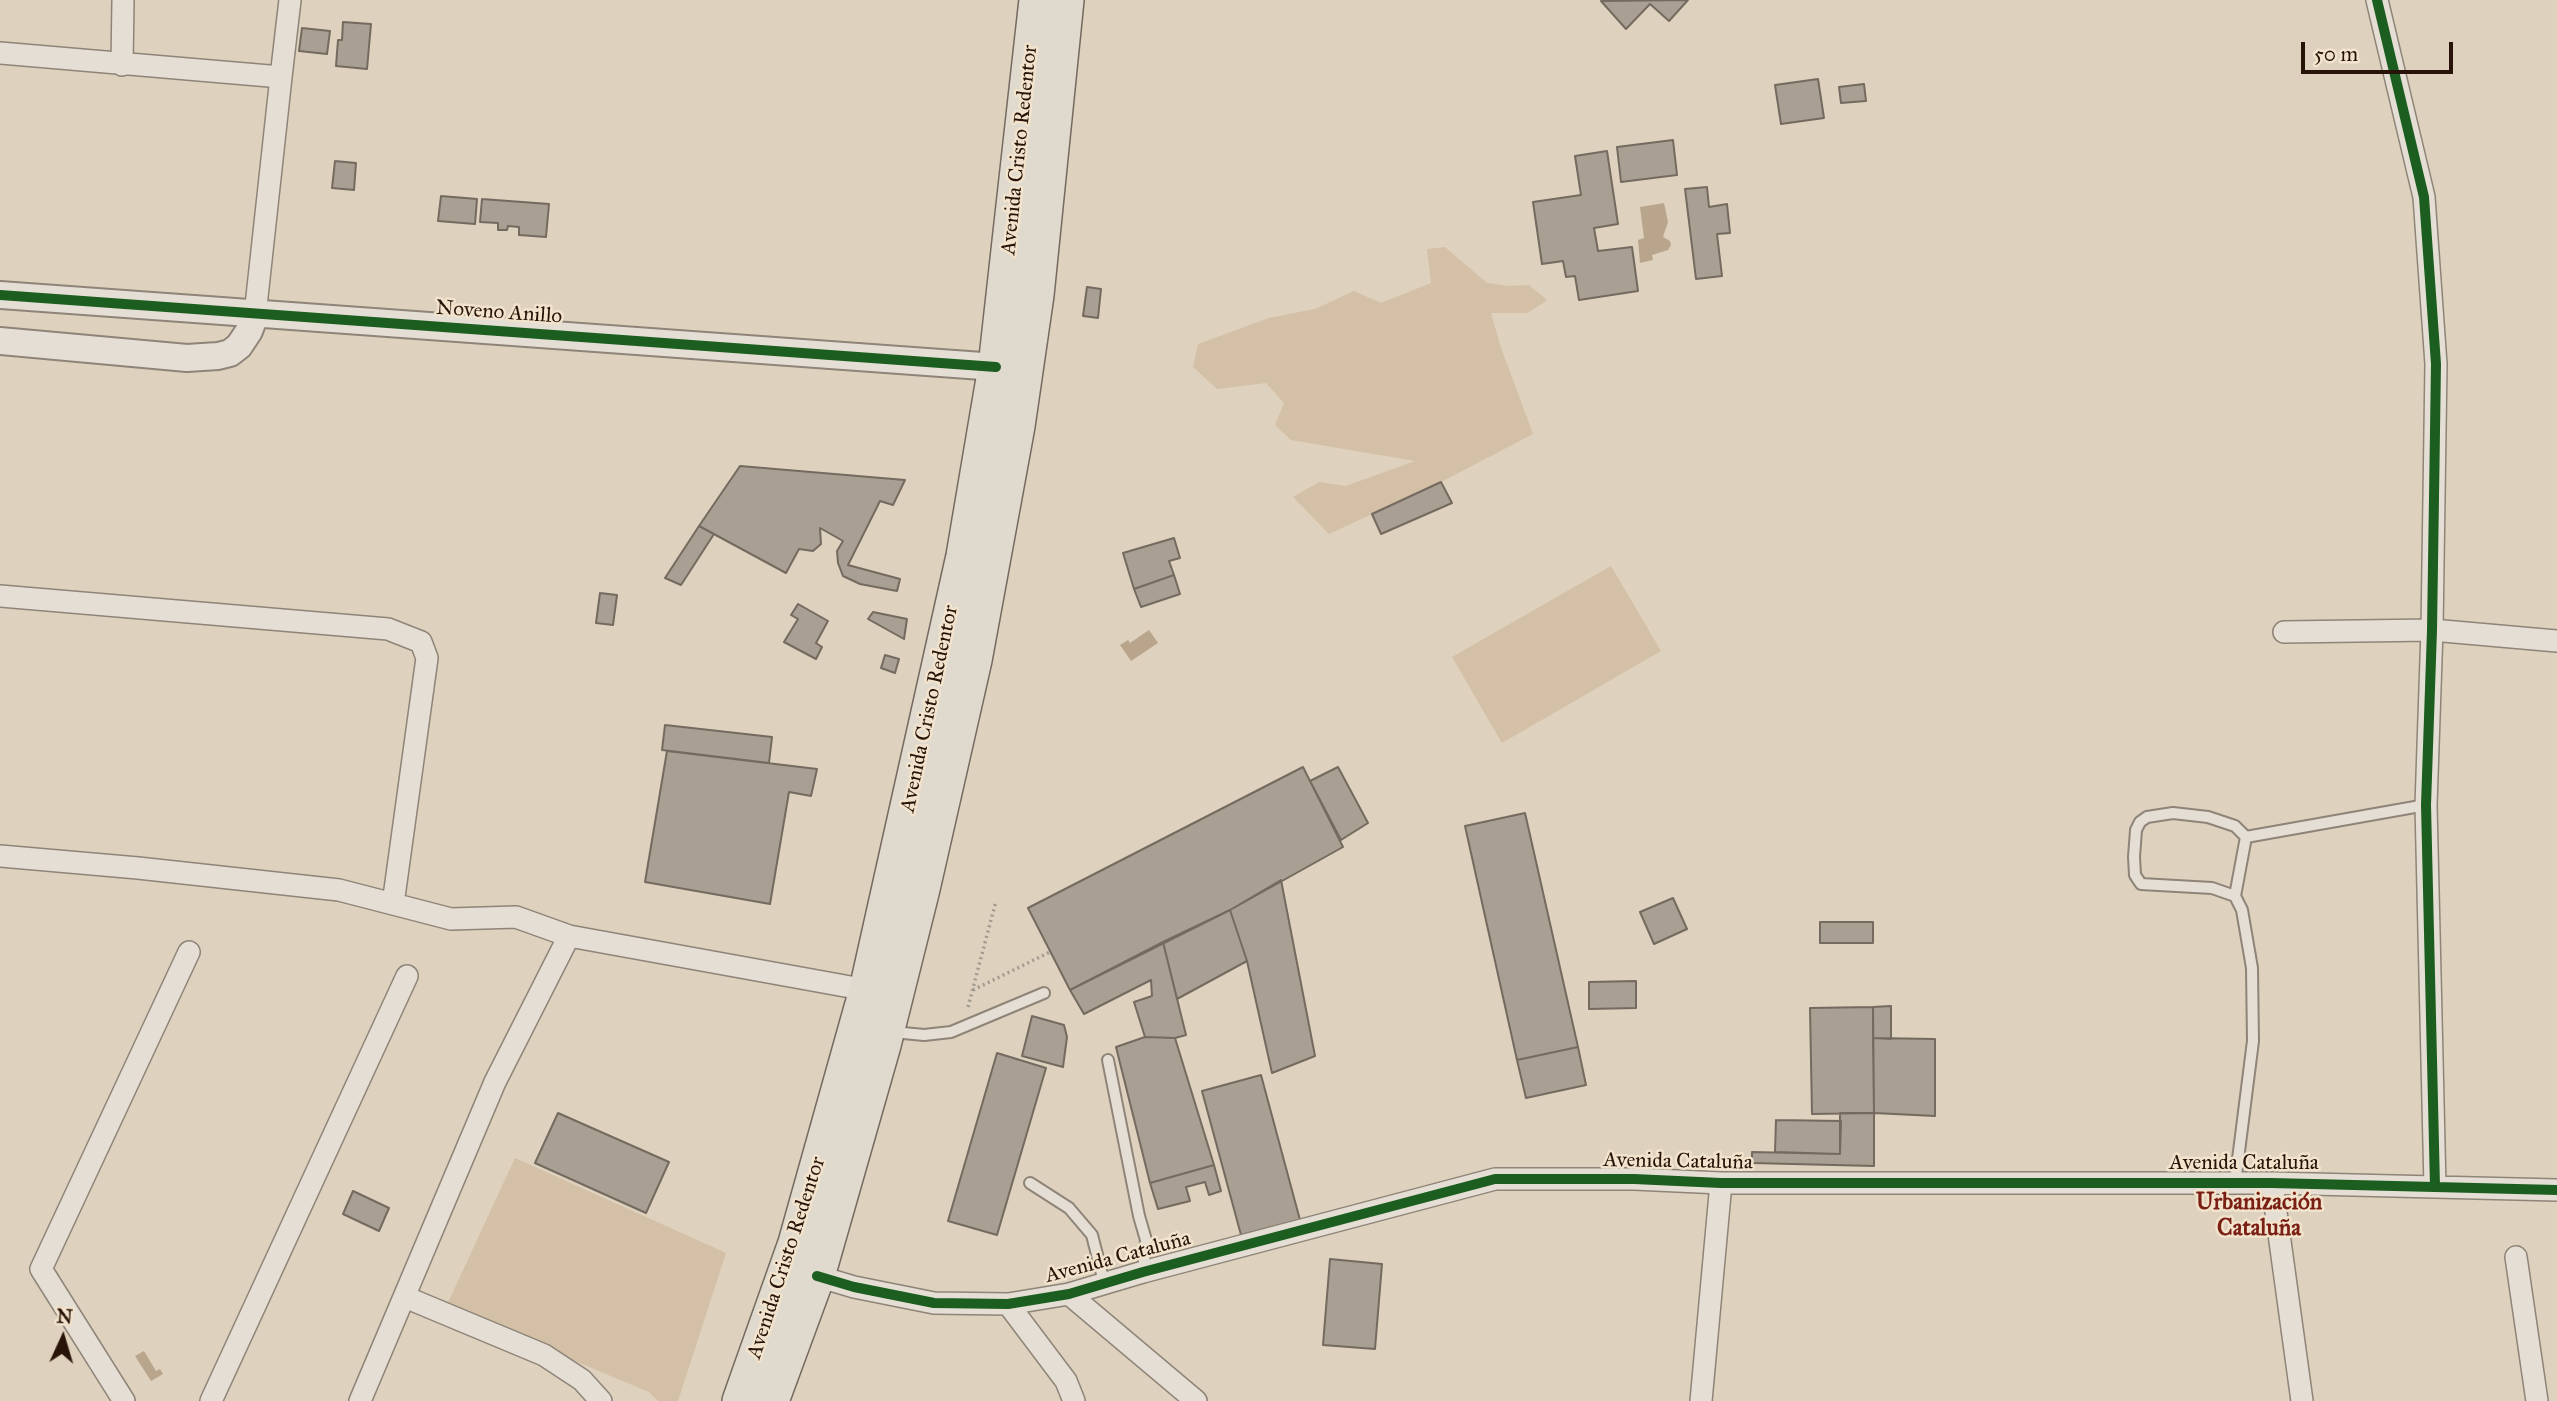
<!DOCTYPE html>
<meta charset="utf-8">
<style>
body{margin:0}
#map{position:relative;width:2557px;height:1401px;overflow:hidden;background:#ded1bd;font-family:"IM FELL Great Primer",serif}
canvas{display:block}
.north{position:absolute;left:28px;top:1303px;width:70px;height:70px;-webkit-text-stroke:5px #f2e3cc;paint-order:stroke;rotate:4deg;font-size:19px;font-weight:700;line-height:28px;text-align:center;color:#281308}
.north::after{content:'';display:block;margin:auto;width:24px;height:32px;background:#281308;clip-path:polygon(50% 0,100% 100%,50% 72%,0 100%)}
.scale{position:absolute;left:2301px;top:42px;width:152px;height:32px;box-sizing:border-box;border:4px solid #281308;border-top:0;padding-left:9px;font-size:21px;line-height:24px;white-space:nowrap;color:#281308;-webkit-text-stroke:5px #f2e3cc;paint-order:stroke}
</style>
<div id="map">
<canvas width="2557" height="1401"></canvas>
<div class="north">N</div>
<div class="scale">50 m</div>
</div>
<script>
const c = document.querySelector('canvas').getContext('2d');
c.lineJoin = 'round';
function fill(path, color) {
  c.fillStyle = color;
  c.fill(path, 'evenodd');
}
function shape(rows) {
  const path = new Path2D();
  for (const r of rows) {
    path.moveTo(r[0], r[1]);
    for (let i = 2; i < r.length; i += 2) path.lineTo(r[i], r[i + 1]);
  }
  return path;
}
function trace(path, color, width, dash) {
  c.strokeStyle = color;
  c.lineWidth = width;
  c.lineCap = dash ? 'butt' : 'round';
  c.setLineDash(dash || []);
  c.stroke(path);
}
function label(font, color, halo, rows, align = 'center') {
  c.font = font + ' "IM FELL Great Primer",serif';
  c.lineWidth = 5;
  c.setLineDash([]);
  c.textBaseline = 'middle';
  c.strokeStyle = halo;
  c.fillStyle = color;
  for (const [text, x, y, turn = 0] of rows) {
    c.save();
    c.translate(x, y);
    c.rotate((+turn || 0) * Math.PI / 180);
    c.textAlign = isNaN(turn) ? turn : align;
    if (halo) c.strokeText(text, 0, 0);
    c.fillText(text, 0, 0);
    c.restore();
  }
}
fill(shape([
 [1445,247,1487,283,1509,286,1529,285,1547,300,1528,313,1491,313,1500,345,1533,434,1441,482,1329,534,1293,497,1319,482,1346,486,1415,461,1291,440,1275,425,1284,403,1266,383,1217,389,1193,367,1198,344,1269,318,1315,309,1354,291,1381,303,1431,283,1427,249],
 [1611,566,1661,651,1502,743,1452,657],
 [515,1158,726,1253,678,1401,658,1401,649,1392,446,1307]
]), '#d3c0a6');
fill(shape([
 [1664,203,1668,222,1663,237,1670,241,1671,245,1668,250,1652,255,1653,260,1640,263,1638,240,1644,238,1640,207],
 [1149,630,1158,643,1131,661,1120,645,1128,640,1130,643],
 [144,1351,156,1371,160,1369,163,1374,151,1381,135,1356]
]), '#b9a58c');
const building = shape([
 [1688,0,1669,21,1650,4,1626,29,1601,1,1688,0],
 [343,22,371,24,367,69,336,66,338,40,342,40,343,22],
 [302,28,330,31,327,54,299,51,302,28],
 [1818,79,1824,118,1781,124,1775,85,1818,79],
 [1864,84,1866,101,1841,103,1839,87,1864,84],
 [1673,140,1677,175,1621,182,1617,147,1673,140],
 [1607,151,1618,224,1594,228,1598,251,1632,247,1638,291,1579,300,1575,276,1566,277,1563,261,1542,264,1533,202,1581,195,1575,156,1607,151],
 [335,161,356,163,354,190,332,188,335,161],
 [1707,187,1709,207,1727,204,1730,233,1717,234,1722,276,1696,279,1685,189,1707,187],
 [441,196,477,199,475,224,438,221,441,196],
 [482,199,549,204,546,237,519,235,519,227,508,226,507,230,498,230,498,223,480,222,482,199],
 [1087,287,1101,289,1098,318,1083,316,1087,287],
 [740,466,905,480,893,505,880,501,848,565,900,579,897,591,860,584,843,576,838,563,837,551,843,541,820,528,821,544,813,551,799,549,786,573,699,526,740,466],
 [1441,482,1452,503,1381,534,1372,514,1441,482],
 [699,526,714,534,681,585,665,578,699,526],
 [1174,538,1180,558,1169,561,1174,575,1134,589,1123,553,1174,538],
 [1174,575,1180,594,1141,607,1134,589,1174,575],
 [600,593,617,595,613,625,596,623,600,593],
 [798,604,828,621,816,643,822,647,816,659,784,642,798,619,791,615,798,604],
 [873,612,907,619,904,639,868,619,873,612],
 [885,655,899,659,895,673,881,668,885,655],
 [665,725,772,737,769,763,662,750,665,725],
 [667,751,817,769,811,796,789,792,770,904,645,882,667,751],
 [1303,767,1343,847,1230,910,1070,990,1028,908,1303,767],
 [1338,767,1368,823,1341,840,1310,781,1338,767],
 [1525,813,1578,1047,1517,1060,1465,826,1525,813],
 [1281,880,1315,1056,1272,1073,1247,961,1230,910,1281,880],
 [1673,898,1687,929,1654,944,1640,912,1673,898],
 [1230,910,1247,961,1177,999,1163,942,1230,910],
 [1820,922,1873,922,1873,943,1820,943,1820,922],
 [1163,942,1186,1035,1175,1038,1145,1037,1134,1002,1152,996,1151,980,1084,1014,1070,990,1163,942],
 [1636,981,1636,1008,1589,1009,1589,982,1636,981],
 [1891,1006,1891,1039,1873,1038,1873,1007,1891,1006],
 [1873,1007,1874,1113,1812,1114,1810,1008,1873,1007],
 [1032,1016,1064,1025,1067,1037,1063,1067,1022,1056,1032,1016],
 [1145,1037,1175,1038,1214,1165,1150,1183,1116,1047,1145,1037],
 [1873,1038,1935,1039,1935,1116,1874,1113,1873,1038],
 [1578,1047,1586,1085,1526,1098,1517,1060,1578,1047],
 [997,1053,1046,1068,997,1235,948,1221,997,1053],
 [1261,1075,1300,1220,1241,1235,1202,1091,1261,1075],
 [558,1113,669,1162,646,1213,535,1163,558,1113],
 [1840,1113,1874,1113,1874,1166,1752,1163,1752,1152,1840,1154,1840,1113],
 [1776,1120,1841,1121,1840,1154,1775,1152,1776,1120],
 [1214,1165,1221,1191,1209,1195,1205,1182,1186,1187,1190,1201,1158,1209,1150,1183,1214,1165],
 [353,1191,389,1208,379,1231,343,1214,353,1191],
 [1330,1259,1382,1264,1375,1349,1323,1345,1330,1259]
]);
fill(building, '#a99f92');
trace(building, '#746a5f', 2);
const service = shape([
 [2246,837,2426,805],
 [893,1032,924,1035,951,1032,1044,993],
 [1108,1060,1139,1216,1146,1240,1143,1272],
 [1030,1183,1069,1208,1092,1235,1104,1282],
 [2235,1183,2253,1041,2252,968,2242,910,2235,896,2246,837,2235,826,2208,817,2173,813,2147,817,2140,822,2136,830,2134,857,2135,875,2141,884,2212,888,2235,896]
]);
const minor = shape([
 [2377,0,2424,197,2436,364,2432,630,2426,805,2435,1187],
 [0,53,281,77,255,315],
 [122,65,123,0],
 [281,77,290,0],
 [0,596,388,629,421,642,427,658,393,904],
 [2284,632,2432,630,2557,641],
 [0,856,138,868,339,890,451,919,516,917,569,936,867,990],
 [2272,1183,2302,1401],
 [2516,1257,2537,1401],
 [817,1276,854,1287,934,1303,1008,1304,1069,1294,1143,1272,1495,1179,1634,1179,1721,1183,2272,1183,2557,1190],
 [1069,1294,1196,1401],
 [405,1297,544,1355,582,1380,601,1401],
 [1008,1304,1066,1381,1074,1401],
 [124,1401,41,1269,189,952],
 [211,1401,407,976],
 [360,1401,495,1082,569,936],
 [1701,1401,1721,1183]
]);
const tertiary = shape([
 [0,295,996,367],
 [0,341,187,358,218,356,230,353,239,346,249,331,255,315]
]);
const trunk = shape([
 [740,1401,796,1243,867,990,964,556,996,367,1037,0],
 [771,1401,817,1276,883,1045,922,889,974,660,1017,426,1036,295,1066,0]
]);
trace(service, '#8e8478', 14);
trace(minor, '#8e8478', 24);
trace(tertiary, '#8e8478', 30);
trace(trunk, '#746a5f', 38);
trace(shape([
 [973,990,1050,952],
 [968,1007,996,901]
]), '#a19a91', 3.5, [2, 3.5]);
trace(service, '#e5ded4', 10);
trace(minor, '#e5ded4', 21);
trace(tertiary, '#e5ded4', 26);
trace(trunk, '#e0d9cd', 35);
trace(shape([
 [2377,0,2424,197,2436,364,2432,630,2426,805,2435,1187],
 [0,295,996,367],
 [817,1276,854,1287,934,1303,1008,1304,1069,1294,1143,1272,1495,1179,1634,1179,1721,1183,2272,1183,2557,1190]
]), '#1b5e20', 10);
label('21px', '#281308', '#f2e3cc', [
 ["Avenida Cristo Redentor",1020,150,-84],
 ["Noveno Anillo",499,313,4],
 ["Avenida Cristo Redentor",930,709,-78],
 ["Avenida Cataluña",1678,1162,1],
 ["Avenida Cataluña",2244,1164],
 ["Avenida Cristo Redentor",787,1258,-72],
 ["Avenida Cataluña",1118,1258,-15]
]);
label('bold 23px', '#7a1f14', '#f2e3cc', [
 ["Urbanización",2259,1203],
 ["Cataluña",2259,1229]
]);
</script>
